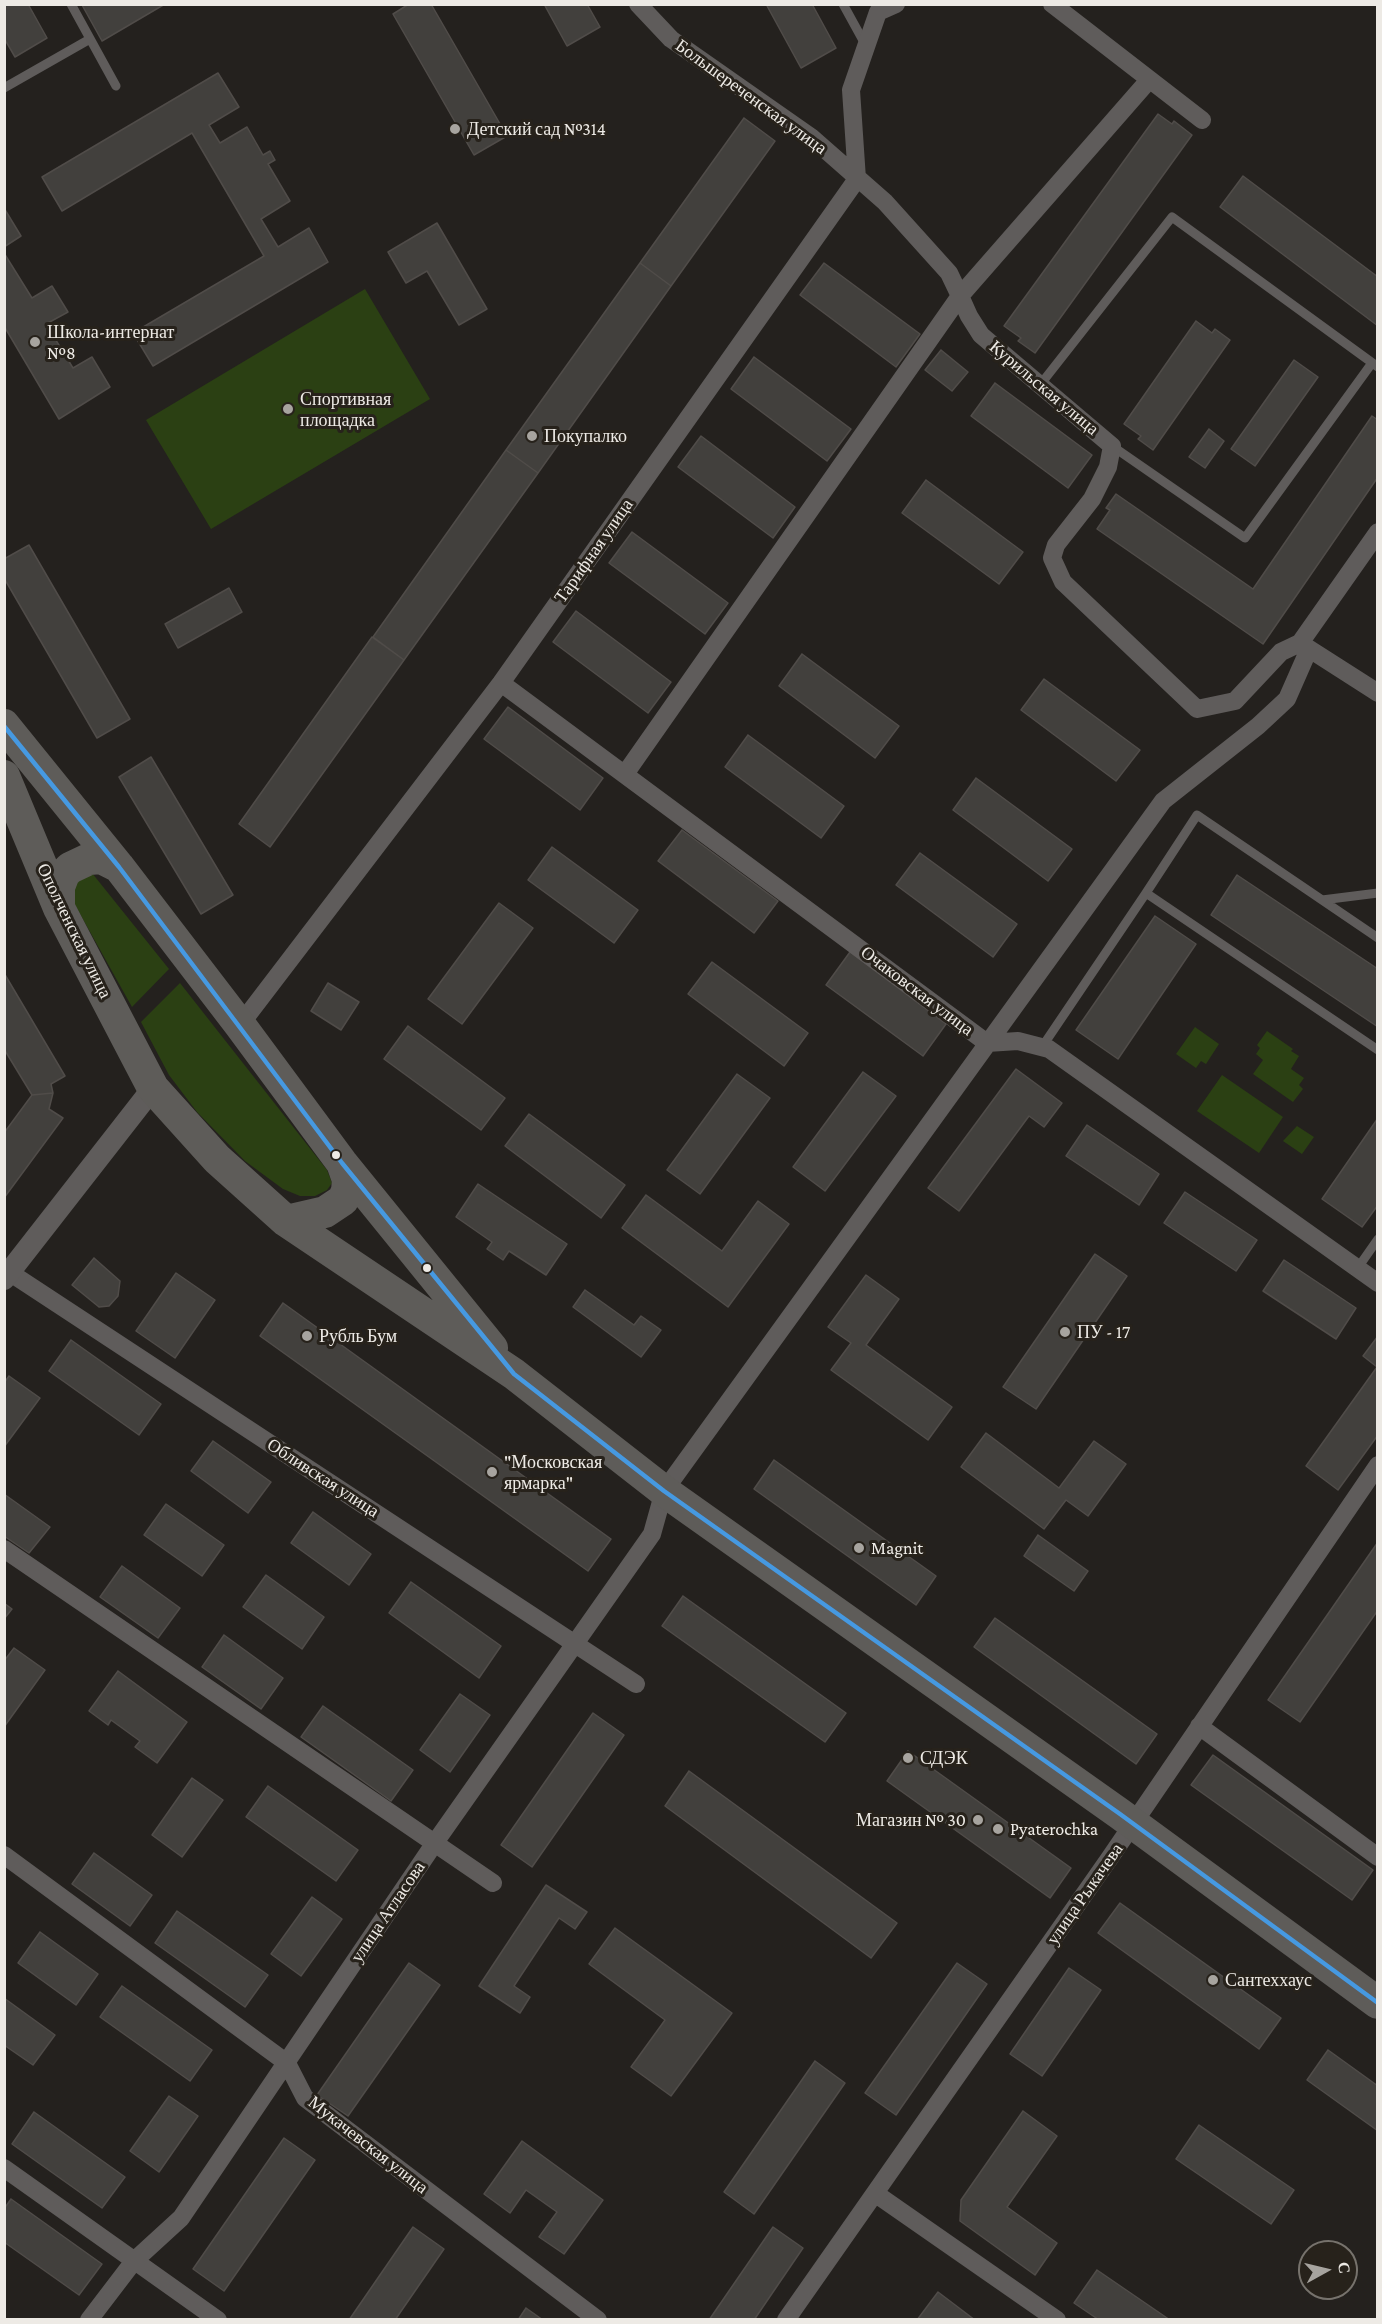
<!DOCTYPE html>
<meta charset="utf-8">
<style>
body{margin:0}
#map{position:relative;width:1382px;height:2324px;overflow:hidden;background:#24211e;font-family:"Crimson Pro",serif}
canvas{display:block}
.frame{position:absolute;inset:0;border:6px solid #edeae5;pointer-events:none}
.north{position:absolute;left:1298px;top:2240px;width:60px;height:60px;box-sizing:border-box;background:#27221b;border:2px solid #76726c;border-radius:50%;rotate:82deg;font-size:16px;font-weight:700;line-height:24px;text-align:center;color:#edeae5}
.north::after{content:'';display:block;margin:auto;width:21px;height:27px;background:#a7a49f;clip-path:polygon(50% 0,100% 100%,50% 72%,0 100%)}
</style>
<div id="map">
<canvas width="1382" height="2324"></canvas>
<div class="frame"></div>
<div class="north">С</div>
</div>
<script>
const c = document.querySelector('canvas').getContext('2d');
c.lineJoin = 'round';
function fill(path, color) {
  c.fillStyle = color;
  c.fill(path, 'evenodd');
}
function shape(rows) {
  const path = new Path2D();
  for (const r of rows) {
    path.moveTo(r[0], r[1]);
    for (let i = 2; i < r.length; i += 2) path.lineTo(r[i], r[i + 1]);
  }
  return path;
}
function trace(path, color, width, dash) {
  c.strokeStyle = color;
  c.lineWidth = width;
  c.lineCap = dash ? 'butt' : 'round';
  c.setLineDash(dash || []);
  c.stroke(path);
}
function label(font, color, halo, rows, align = 'center') {
  c.font = font + ' "Crimson Pro",serif';
  c.lineWidth = 6;
  c.setLineDash([]);
  c.textBaseline = 'middle';
  c.strokeStyle = halo;
  c.fillStyle = color;
  for (const [text, x, y, turn = 0] of rows) {
    c.save();
    c.translate(x, y);
    c.rotate((+turn || 0) * Math.PI / 180);
    c.textAlign = isNaN(turn) ? turn : align;
    if (halo) c.strokeText(text, 0, 0);
    c.fillText(text, 0, 0);
    c.restore();
  }
}
fill(shape([
 [365,289,430,399,211,529,146,420],
 [92,873,169,969,132,1007,70,896,72,885],
 [180,983,327,1170,332,1183,327,1190,315,1196,300,1196,283,1189,245,1161,197,1112,169,1075,141,1022],
 [1195,1027,1219,1044,1206,1064,1201,1061,1196,1068,1176,1054],
 [1267,1031,1293,1049,1291,1051,1299,1056,1291,1069,1304,1078,1299,1085,1303,1089,1293,1102,1253,1074,1263,1060,1256,1054,1260,1048,1257,1045],
 [1222,1075,1283,1117,1259,1153,1197,1111],
 [1297,1126,1314,1137,1302,1154,1283,1141]
]), '#2b4013');
const building = shape([
 [4,4,28,4,47,38,15,57,4,38,4,4],
 [84,4,165,4,102,41,82,5,84,4],
 [409,4,431,4,507,136,474,155,393,14,409,4],
 [544,4,587,4,600,27,567,46,544,4],
 [766,4,812,4,836,48,801,68,766,4],
 [218,73,239,107,209,125,220,143,247,127,263,155,270,151,275,160,268,164,290,201,261,219,278,247,309,228,328,262,153,366,133,333,264,256,192,133,62,211,42,177,218,73],
 [1158,114,1172,124,1174,121,1192,135,1035,353,1018,341,1021,338,1004,326,1158,114],
 [744,118,775,141,671,286,640,263,744,118],
 [1243,176,1378,277,1378,326,1220,207,1243,176],
 [4,208,21,236,4,247,4,208],
 [437,223,487,309,459,325,427,271,406,283,388,252,437,223],
 [4,253,32,298,52,286,68,312,46,324,73,368,92,357,110,387,59,419,4,326,4,253],
 [640,263,671,286,538,473,506,450,640,263],
 [824,263,920,334,896,367,800,295,824,263],
 [1196,321,1212,333,1215,329,1230,340,1153,450,1138,439,1141,436,1124,424,1196,321],
 [941,350,968,372,952,391,925,370,941,350],
 [754,357,851,429,827,461,731,389,754,357],
 [1294,360,1318,377,1255,466,1231,449,1294,360],
 [995,383,1092,455,1068,488,971,416,995,383],
 [1372,416,1378,420,1378,477,1263,644,1097,529,1110,510,1106,508,1116,494,1253,589,1372,416],
 [1209,429,1224,441,1205,468,1189,457,1209,429],
 [701,436,795,507,773,538,678,467,701,436],
 [506,450,538,473,404,660,373,637,506,450],
 [926,480,1023,552,999,584,902,513,926,480],
 [632,532,728,603,705,634,609,563,632,532],
 [29,545,130,719,97,738,4,578,4,559,29,545],
 [229,588,242,612,178,648,165,624,229,588],
 [576,611,671,682,648,713,553,642,576,611],
 [372,637,404,660,270,847,239,824,372,637],
 [802,654,899,726,875,758,779,686,802,654],
 [1044,679,1140,750,1116,781,1021,710,1044,679],
 [508,707,603,778,580,810,484,739,508,707],
 [748,735,844,806,821,838,725,767,748,735],
 [151,757,233,895,201,914,119,777,151,757],
 [976,778,1072,849,1048,881,953,810,976,778],
 [682,830,778,901,754,933,658,861,682,830],
 [552,847,638,910,614,943,528,880,552,847],
 [920,853,1017,924,993,957,896,885,920,853],
 [1237,875,1378,969,1378,1027,1211,915,1237,875],
 [499,903,533,928,462,1024,428,999,499,903],
 [1155,916,1196,944,1118,1059,1076,1030,1155,916],
 [850,952,946,1024,923,1056,826,985,850,952],
 [712,962,808,1033,784,1066,688,994,712,962],
 [4,973,65,1076,51,1084,53,1093,32,1095,4,1049,4,973],
 [328,983,359,1002,341,1030,311,1011,328,983],
 [408,1026,505,1098,481,1130,384,1059,408,1026],
 [1016,1069,1062,1103,1044,1127,1029,1116,959,1211,928,1188,1016,1069],
 [863,1072,896,1096,825,1191,793,1167,863,1072],
 [737,1074,770,1098,700,1194,667,1170,737,1074],
 [53,1093,49,1109,63,1118,4,1198,4,1133,32,1095,53,1093],
 [529,1114,625,1185,601,1218,505,1146,529,1114],
 [1378,1118,1378,1205,1362,1227,1322,1199,1378,1118],
 [1087,1125,1159,1174,1139,1205,1066,1156,1087,1125],
 [478,1184,567,1244,546,1275,509,1251,503,1260,487,1249,492,1242,456,1217,478,1184],
 [1185,1192,1257,1240,1236,1271,1164,1223,1185,1192],
 [646,1195,722,1251,758,1201,789,1224,728,1307,622,1228,646,1195],
 [1095,1254,1127,1276,1036,1409,1003,1387,1095,1254],
 [94,1258,120,1281,118,1296,109,1306,99,1307,72,1285,94,1258],
 [1284,1260,1356,1308,1336,1339,1263,1291,1284,1260],
 [176,1273,215,1300,175,1358,136,1331,176,1273],
 [866,1275,899,1299,866,1345,952,1407,928,1440,831,1370,851,1343,828,1327,866,1275],
 [585,1290,634,1325,641,1316,661,1330,641,1357,573,1307,585,1290],
 [283,1303,611,1539,588,1571,260,1336,283,1303],
 [1378,1336,1378,1435,1338,1490,1306,1466,1377,1367,1363,1356,1378,1336],
 [71,1340,161,1404,139,1435,49,1371,71,1340],
 [9,1376,40,1398,4,1447,4,1383,9,1376],
 [986,1433,1059,1488,1094,1441,1126,1464,1088,1516,1066,1500,1044,1529,961,1467,986,1433],
 [213,1441,271,1482,248,1513,191,1471,213,1441],
 [774,1460,936,1576,916,1605,754,1489,774,1460],
 [4,1494,50,1527,29,1553,4,1536,4,1494],
 [166,1504,224,1545,202,1576,144,1535,166,1504],
 [313,1512,371,1554,349,1585,291,1543,313,1512],
 [1038,1535,1088,1571,1074,1591,1024,1556,1038,1535],
 [1378,1542,1378,1610,1300,1722,1268,1700,1378,1542],
 [122,1566,180,1608,158,1638,100,1597,122,1566],
 [266,1575,324,1617,302,1649,243,1607,266,1575],
 [411,1582,501,1646,479,1678,389,1613,411,1582],
 [683,1596,846,1713,825,1742,662,1626,683,1596],
 [4,1603,12,1609,4,1619,4,1603],
 [995,1618,1157,1734,1136,1764,974,1647,995,1618],
 [224,1635,283,1678,261,1709,202,1667,224,1635],
 [14,1648,45,1670,4,1727,4,1661,14,1648],
 [118,1671,187,1722,157,1763,135,1747,140,1741,111,1720,108,1725,89,1711,118,1671],
 [460,1694,490,1715,450,1772,420,1750,460,1694],
 [323,1706,413,1770,391,1801,301,1737,323,1706],
 [593,1713,624,1735,532,1867,501,1845,593,1713],
 [908,1751,1071,1868,1050,1898,887,1781,908,1751],
 [1213,1755,1373,1870,1352,1900,1191,1785,1213,1755],
 [689,1771,897,1923,871,1958,665,1806,689,1771],
 [192,1778,223,1800,182,1857,152,1835,192,1778],
 [268,1786,358,1850,336,1881,246,1817,268,1786],
 [94,1853,152,1895,130,1926,72,1884,94,1853],
 [546,1885,587,1912,575,1929,559,1918,514,1986,530,1997,520,2013,479,1986,546,1885],
 [312,1897,342,1919,301,1976,271,1954,312,1897],
 [1120,1903,1281,2018,1259,2049,1098,1933,1120,1903],
 [177,1911,268,1975,245,2007,155,1943,177,1911],
 [615,1928,732,2013,671,2096,631,2067,665,2020,589,1964,615,1928],
 [40,1932,98,1974,76,2005,18,1963,40,1932],
 [409,1963,440,1985,348,2116,317,2095,409,1963],
 [957,1963,987,1984,896,2115,865,2093,957,1963],
 [1069,1968,1101,1990,1042,2076,1010,2054,1069,1968],
 [122,1986,212,2050,190,2081,100,2017,122,1986],
 [4,1998,55,2035,33,2065,4,2045,4,1998],
 [1328,2050,1378,2086,1378,2131,1307,2080,1328,2050],
 [815,2061,845,2083,754,2214,724,2192,815,2061],
 [169,2096,198,2116,159,2172,130,2151,169,2096],
 [1023,2111,1057,2136,1007,2207,1057,2243,1035,2275,960,2221,961,2200,1023,2111],
 [34,2112,125,2177,102,2208,12,2144,34,2112],
 [1199,2125,1294,2190,1271,2224,1176,2159,1199,2125],
 [284,2138,315,2160,224,2291,193,2269,284,2138],
 [522,2141,603,2200,564,2254,539,2237,557,2212,526,2190,510,2213,484,2194,522,2141],
 [11,2199,102,2264,79,2295,4,2242,4,2209,11,2199],
 [413,2227,444,2249,395,2320,349,2320,413,2227],
 [773,2227,803,2248,754,2320,709,2320,773,2227],
 [1097,2270,1170,2320,1099,2320,1074,2303,1097,2270],
 [938,2292,975,2320,917,2320,938,2292],
 [526,2308,543,2320,518,2320,526,2308]
]);
fill(building, '#42403d');
trace(building, '#504c49', 1.5);
trace(shape([
 [71,4,116,86],
 [843,4,865,44],
 [4,88,90,39],
 [1040,385,1172,217,1378,367],
 [1112,446,1245,538,1372,363],
 [1146,893,1197,815,1378,938],
 [1322,900,1378,893],
 [1042,1047,1146,893,1378,1050],
 [1357,1269,1378,1239]
]), '#5f5c5b', 9);
trace(shape([
 [1052,4,1202,120],
 [1378,532,1300,643,1378,693],
 [501,683,987,1043,1018,1041,1049,1049,1378,1283],
 [625,774,960,296,949,273,885,202,811,137,671,39,638,4],
 [240,1025,501,683,857,179,851,90,878,12,896,4],
 [9,1272,636,1684],
 [4,1549,493,1883],
 [1199,1726,1378,1857],
 [4,1855,287,2063,305,2098,598,2320],
 [4,2168,218,2320],
 [876,2194,1057,2320],
 [89,2320,134,2261,181,2218,434,1844,652,1534,664,1491,1163,801,1258,726,1287,699,1309,649,1300,643,1281,652,1235,701,1197,709,1063,582,1052,558,1056,545,1092,499,1108,467,1112,446,981,335,969,316,960,296,1149,80],
 [786,2320,1109,1859,1378,1465]
]), '#5f5c5b', 18);
trace(shape([
 [4,1279,153,1088]
]), '#5f5c5b', 22);
trace(shape([
 [4,725,119,867,240,1025,342,1163,492,1348],
 [4,776,59,908,153,1088,217,1159,286,1221,514,1374,664,1491,1120,1814,1378,2003],
 [59,908,59,887,64,874,70,868,89,859,101,858,119,867],
 [286,1221,325,1212,343,1200,347,1191,348,1180,342,1163]
]), '#5e5c59', 32);
trace(shape([
 [4,726,119,867,342,1163,514,1374,664,1491,1120,1814,1378,2003]
]), '#4699e1', 4.5);
for (const [x, y, r, color] of [
 [455,129,6,"#a7a49f"],
 [35,342,6,"#a7a49f"],
 [288,409,6,"#a7a49f"],
 [532,436,6,"#a7a49f"],
 [336,1155,5,"#edeae5"],
 [427,1268,5,"#edeae5"],
 [1065,1332,6,"#a7a49f"],
 [307,1336,6,"#a7a49f"],
 [492,1472,6,"#a7a49f"],
 [859,1548,6,"#a7a49f"],
 [908,1758,6,"#a7a49f"],
 [978,1820,6,"#a7a49f"],
 [998,1829,6,"#a7a49f"],
 [1213,1980,6,"#a7a49f"]
]) {
  const dot = new Path2D();
  dot.arc(x, y, r, 0, 2 * Math.PI);
  c.fillStyle = color;
  c.fill(dot);
  trace(dot, '#27221b', 2);
}
label('18px', '#edeae5', '#27221b', [
 ["Большереченская улица",751,97,36],
 ["Курильская улица",1044,388,40],
 ["Тарифная улица",594,551,-55],
 ["Ополченская улица",74,931,64],
 ["Очаковская улица",917,991,37],
 ["Обливская улица",323,1478,33],
 ["улица Рыкачева",1085,1894,-55],
 ["улица Атласова",388,1912,-56],
 ["Мукачевская улица",368,2145,38]
]);
label('18px', '#edeae5', '#27221b', [
 ["Детский сад №314",467,129],
 ["Школа-интернат",47,332],
 ["№8",47,353],
 ["Спортивная",300,399],
 ["площадка",300,420],
 ["Покупалко",544,436],
 ["ПУ - 17",1077,1332],
 ["Рубль Бум",319,1336],
 ["\"Московская",504,1462],
 ["ярмарка\"",504,1483],
 ["Magnit",871,1548],
 ["СДЭК",920,1758],
 ["Магазин № 30",966,1820,"right"],
 ["Pyaterochka",1010,1829],
 ["Сантеххаус",1225,1980]
], 'left');
</script>
